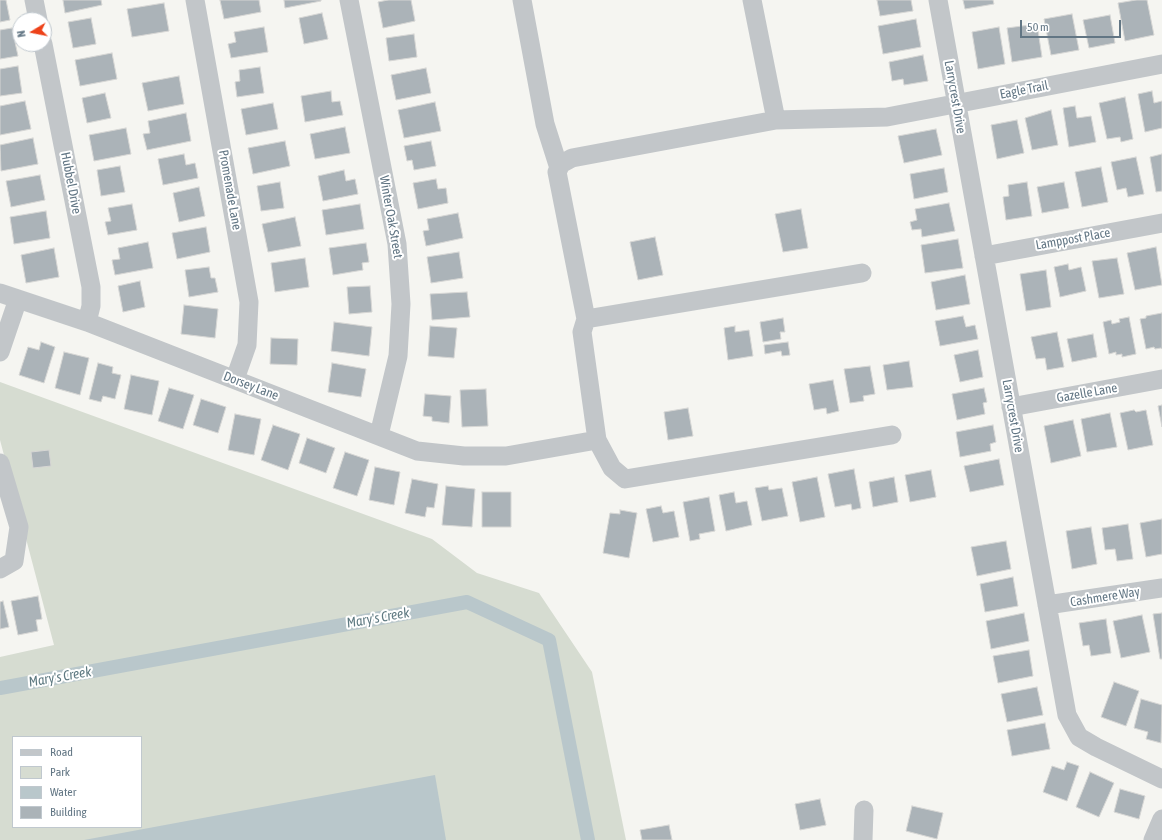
<!DOCTYPE html>
<style>
body{margin:0}
#map{position:relative;width:1162px;height:840px;overflow:hidden;background:#f5f5f1;font-family:"Asap Condensed",sans-serif}
canvas{display:block}
.legend{position:absolute;left:12px;top:736px;width:130px;height:92px;box-sizing:border-box;background:#fff;border:1px solid #c0c8ce;margin:0;padding:5px 7px;list-style:none;font-size:12px;color:#627684}
.legend li{display:flex;align-items:center;gap:8px;height:20px}
.legend b{width:20px;border:1px solid #c0c8ce}
.north{position:absolute;left:12px;top:12px;width:40px;height:40px;box-sizing:border-box;background:#fff;border:1px solid #c0c8ce;border-radius:50%;rotate:260deg;font-size:11px;font-weight:700;line-height:16px;text-align:center;color:#627684}
.north::after{content:'';display:block;margin:auto;width:14px;height:18px;background:#ed4219;clip-path:polygon(50% 0,100% 100%,50% 72%,0 100%)}
.scale{position:absolute;left:1020px;top:20px;width:101px;height:18px;box-sizing:border-box;border:2px solid #627684;border-top:0;padding-left:5px;font-size:12px;line-height:14px;white-space:nowrap;color:#627684;-webkit-text-stroke:3px #fff;paint-order:stroke}
</style>
<div id="map">
<canvas width="1162" height="840"></canvas>
<ul class="legend">
<li><b style="height:5px;background:#c2c6c9"></b>Road</li>
<li><b style="height:11px;background:#d6dcd1"></b>Park</li>
<li><b style="height:11px;background:#b9c7cb"></b>Water</li>
<li><b style="height:11px;background:#abb3b8"></b>Building</li>
</ul>
<div class="north">N</div>
<div class="scale">50 m</div>
</div>
<script>
const c = document.querySelector('canvas').getContext('2d');
c.lineJoin = 'round';
function fill(path, color) {
  c.fillStyle = color;
  c.fill(path, 'evenodd');
}
function shape(rows) {
  const path = new Path2D();
  for (const r of rows) {
    path.moveTo(r[0], r[1]);
    for (let i = 2; i < r.length; i += 2) path.lineTo(r[i], r[i + 1]);
  }
  return path;
}
function trace(path, color, width, dash) {
  c.strokeStyle = color;
  c.lineWidth = width;
  c.lineCap = dash ? 'butt' : 'round';
  c.setLineDash(dash || []);
  c.stroke(path);
}
function label(font, color, halo, rows, align = 'center') {
  c.font = font + ' "Asap Condensed",sans-serif';
  c.lineWidth = 4;
  c.setLineDash([]);
  c.textBaseline = 'middle';
  c.strokeStyle = halo;
  c.fillStyle = color;
  for (const [text, x, y, turn = 0] of rows) {
    c.save();
    c.translate(x, y);
    c.rotate((+turn || 0) * Math.PI / 180);
    c.textAlign = isNaN(turn) ? turn : align;
    if (halo) c.strokeText(text, 0, 0);
    c.fillText(text, 0, 0);
    c.restore();
  }
}
fill(shape([
 [0,382,432,539,477,573,539,593,592,672,626,840,0,840,0,657,54,645,0,440],
 [13,737,141,737,141,827,13,827]
]), '#d6dcd1');
fill(shape([
 [435,775,446,840,84,840]
]), '#b9c7cb');
trace(shape([
 [0,688,467,602,549,640,588,840]
]), '#b9c7cb', 14);
const building = shape([
 [0,0,6,0,10,20,0,22,0,0],
 [63,0,101,0,102,5,65,13,63,0],
 [220,0,259,0,261,12,224,19,220,0],
 [284,0,321,0,321,1,285,8,284,0],
 [388,0,411,0,415,21,383,28,378,2,388,0],
 [877,0,911,0,913,11,880,16,877,0],
 [963,0,993,0,994,4,965,9,963,0],
 [1136,0,1147,0,1154,35,1125,41,1118,3,1136,0],
 [164,3,169,31,132,37,127,9,164,3],
 [322,13,328,39,304,44,299,18,322,13],
 [1072,14,1079,50,1051,55,1044,19,1072,14],
 [1110,15,1115,43,1089,48,1083,20,1110,15],
 [91,18,96,44,73,48,68,22,91,18],
 [916,19,921,47,883,54,878,26,916,19],
 [1037,24,1042,57,1012,62,1007,28,1037,24],
 [264,27,268,52,231,58,228,44,236,42,234,32,264,27],
 [999,27,1005,64,978,69,972,32,999,27],
 [12,28,18,56,0,59,0,30,12,28],
 [414,34,417,57,389,61,386,38,414,34],
 [112,53,117,79,80,86,75,60,112,53],
 [923,55,928,81,904,85,903,79,892,81,889,62,923,55],
 [18,66,22,93,0,96,0,69,18,66],
 [260,67,264,93,237,97,235,82,240,81,239,70,260,67],
 [426,68,431,93,396,100,391,75,426,68],
 [179,76,184,104,148,111,142,83,179,76],
 [331,91,332,102,340,101,343,115,305,122,301,96,331,91],
 [1152,91,1154,103,1162,101,1162,128,1145,132,1138,94,1152,91],
 [105,93,111,118,87,123,82,98,105,93],
 [1125,97,1133,139,1121,142,1120,137,1107,139,1099,103,1125,97],
 [25,101,31,129,0,135,0,106,25,101],
 [435,102,441,131,404,138,398,110,435,102],
 [273,103,278,129,246,135,241,109,273,103],
 [1075,106,1077,118,1091,116,1096,142,1069,147,1063,108,1075,106],
 [1051,110,1058,145,1032,150,1025,118,1051,110],
 [186,113,191,141,147,150,143,134,150,133,148,121,186,113],
 [1017,120,1024,153,997,159,991,125,1017,120],
 [345,127,350,153,315,159,310,134,345,127],
 [126,128,131,154,94,161,89,135,126,128],
 [936,129,942,155,904,163,898,136,936,129],
 [33,138,38,164,1,171,0,145,33,138],
 [285,141,290,166,253,174,248,148,285,141],
 [431,141,436,166,414,170,412,160,407,161,404,146,431,141],
 [184,154,186,165,195,163,198,178,163,185,158,159,184,154],
 [1162,154,1162,191,1156,192,1150,157,1162,154],
 [1136,157,1144,194,1128,197,1126,188,1117,190,1111,162,1136,157],
 [120,166,125,192,101,196,97,170,120,166],
 [1101,167,1108,202,1082,207,1075,172,1101,167],
 [944,168,948,192,914,199,910,174,944,168],
 [344,170,346,181,355,179,358,194,323,201,318,176,344,170],
 [40,175,45,200,11,207,6,181,40,175],
 [436,179,438,189,446,188,448,203,418,209,413,183,436,179],
 [280,182,284,208,261,211,257,186,280,182],
 [1027,182,1032,216,1006,220,1003,197,1009,196,1008,185,1027,182],
 [1064,182,1069,208,1042,213,1037,187,1064,182],
 [199,187,205,216,179,222,173,193,199,187],
 [949,203,955,231,922,237,921,229,912,230,910,222,917,220,915,209,949,203],
 [132,204,137,230,108,235,105,222,111,221,108,208,132,204],
 [360,204,364,229,326,235,322,210,360,204],
 [801,209,808,248,783,252,775,214,801,209],
 [46,211,50,238,14,244,10,217,46,211],
 [458,213,463,238,426,246,423,231,429,230,427,219,458,213],
 [295,217,301,246,268,252,262,224,295,217],
 [206,227,210,252,177,259,172,233,206,227],
 [655,237,663,275,638,280,630,242,655,237],
 [958,239,963,268,925,273,921,245,958,239],
 [148,242,153,268,115,275,112,260,120,259,118,248,148,242],
 [366,243,369,262,362,263,363,270,333,275,329,248,366,243],
 [1156,247,1162,285,1135,290,1127,253,1156,247],
 [54,248,59,277,26,283,21,255,54,248],
 [459,252,463,278,431,283,427,257,459,252],
 [305,258,309,287,275,292,271,263,305,258],
 [1117,258,1124,294,1099,298,1092,261,1117,258],
 [1068,264,1069,270,1081,267,1086,291,1060,297,1054,267,1068,264],
 [209,267,211,278,215,278,218,292,189,297,185,270,209,267],
 [1046,270,1051,307,1026,311,1020,274,1046,270],
 [965,275,970,304,936,310,931,282,965,275],
 [140,281,145,307,123,312,118,286,140,281],
 [370,286,372,312,349,314,347,287,370,286],
 [467,292,470,317,432,320,430,294,467,292],
 [184,305,218,309,215,338,181,334,184,305],
 [1162,313,1162,349,1161,348,1155,349,1154,347,1146,349,1140,319,1146,318,1146,316,1162,313],
 [963,316,966,327,975,325,978,339,940,346,935,321,963,316],
 [1129,317,1136,354,1122,357,1122,354,1116,355,1116,352,1109,354,1103,322,1111,320,1112,324,1120,322,1119,319,1129,317],
 [783,318,785,332,780,332,781,339,763,342,760,322,783,318],
 [334,322,372,327,369,356,331,351,334,322],
 [430,326,457,328,454,358,428,356,430,326],
 [735,326,735,332,749,330,753,356,728,360,724,328,735,326],
 [1057,332,1064,367,1047,370,1045,358,1036,359,1031,337,1057,332],
 [1093,334,1097,357,1072,362,1067,339,1093,334],
 [271,338,298,339,297,365,270,364,271,338],
 [41,342,55,347,44,383,19,375,28,347,39,350,41,342],
 [788,342,790,355,782,356,781,351,765,354,764,345,788,342],
 [978,350,983,377,960,382,954,355,978,350],
 [64,352,89,358,80,395,55,388,64,352],
 [909,361,913,387,887,390,883,365,909,361],
 [98,363,113,367,112,373,121,375,115,399,103,396,101,402,89,399,98,363],
 [332,363,366,369,361,397,328,392,332,363],
 [870,366,875,394,863,396,864,401,850,403,844,369,870,366],
 [131,375,159,381,152,415,124,409,131,375],
 [833,380,839,411,827,414,826,408,814,410,809,384,833,380],
 [169,388,194,395,183,429,158,421,169,388],
 [984,388,987,402,983,403,985,414,957,420,952,394,984,388],
 [486,389,488,426,462,427,460,390,486,389],
 [425,394,451,396,449,423,432,421,432,417,423,416,425,394],
 [201,399,226,407,218,433,193,425,201,399],
 [1162,405,1162,427,1158,406,1162,405],
 [688,408,693,436,668,440,664,412,688,408],
 [1134,410,1136,412,1146,410,1153,445,1128,450,1120,413,1134,410],
 [1110,413,1117,447,1087,452,1081,419,1110,413],
 [235,414,261,419,254,455,228,450,235,414],
 [1073,420,1081,456,1051,463,1044,426,1073,420],
 [273,425,300,434,288,470,261,460,273,425],
 [993,425,996,442,990,444,991,451,960,457,956,432,993,425],
 [307,438,335,448,326,473,299,463,307,438],
 [49,450,51,466,33,468,31,452,49,450],
 [345,452,369,460,357,496,333,488,345,452],
 [999,459,1004,485,970,492,964,466,999,459],
 [375,467,400,472,394,505,369,500,375,467],
 [854,469,861,508,852,510,851,504,835,507,828,474,854,469],
 [931,470,936,497,910,502,905,475,931,470],
 [817,477,825,517,800,522,792,482,817,477],
 [894,477,898,502,873,507,869,482,894,477],
 [412,479,438,484,434,508,427,507,425,517,405,513,412,479],
 [446,486,475,489,472,527,442,525,446,486],
 [768,486,769,490,782,488,788,516,762,521,755,488,768,486],
 [482,492,511,492,511,527,482,527,482,492],
 [734,492,736,503,747,501,752,525,726,531,719,495,734,492],
 [709,497,715,531,699,534,700,539,690,541,683,502,709,497],
 [661,506,663,513,674,511,679,537,653,542,646,509,661,506],
 [620,510,637,513,629,558,603,553,610,513,620,514,620,510],
 [1162,519,1162,554,1146,557,1140,523,1162,519],
 [1128,524,1133,559,1117,561,1115,549,1105,550,1102,528,1128,524],
 [1091,527,1097,564,1072,569,1066,531,1091,527],
 [1006,541,1011,569,977,576,971,547,1006,541],
 [1013,577,1018,606,985,612,980,584,1013,577],
 [38,596,42,619,36,620,38,631,18,635,11,601,38,596],
 [3,601,9,627,0,629,0,602,3,601],
 [1024,613,1029,641,991,649,986,621,1024,613],
 [1162,613,1162,659,1160,659,1153,614,1162,613],
 [1142,615,1150,652,1121,658,1113,621,1142,615],
 [1106,619,1111,653,1091,656,1089,645,1083,646,1079,623,1106,619],
 [1029,650,1033,676,998,683,993,656,1029,650],
 [1114,682,1139,691,1126,726,1101,717,1114,682],
 [1037,687,1043,715,1007,722,1001,694,1037,687],
 [1141,699,1162,705,1161,743,1146,739,1148,732,1134,728,1141,699],
 [1045,723,1050,749,1012,756,1007,730,1045,723],
 [1067,762,1079,766,1067,801,1043,792,1052,766,1064,770,1067,762],
 [1090,772,1114,783,1099,817,1076,807,1090,772],
 [1120,789,1145,796,1139,819,1114,812,1120,789],
 [820,799,826,825,800,830,795,804,820,799],
 [912,806,943,813,937,839,906,831,912,806],
 [669,825,672,840,642,840,640,830,669,825]
]);
fill(building, '#abb3b8');
trace(building, '#d6d6d4', 1);
trace(shape([
 [34,0,38,20],
 [195,0,249,302,247,345,235,379],
 [349,0,397,244,401,304,398,356,379,435],
 [522,0,545,124,559,168],
 [752,0,776,120],
 [938,0,1067,715,1079,737,1096,747,1162,779],
 [43,44,91,287,91,306,87,322],
 [984,256,1162,223],
 [0,293,87,322,417,451,464,456,506,456,597,440,612,468,625,479,892,435],
 [586,319,557,172,561,164,572,158,776,120,887,117,1162,64],
 [0,352,18,299],
 [1011,407,1162,379],
 [597,440,582,332,586,319,862,273],
 [0,463,19,527,14,561,0,569],
 [1047,605,1162,588],
 [863,840,864,810],
 [1153,840,1162,819]
]), '#c2c6c9', 19);
label('13px', '#627684', '#fff', [
 ["Eagle Trail",1024,90,-11],
 ["Larrycrest Drive",955,97,80],
 ["Hubbel Drive",71,183,79],
 ["Promenade Lane",230,190,80],
 ["Winter Oak Street",391,217,80],
 ["Lamppost Place",1073,239,-10],
 ["Dorsey Lane",251,386,21],
 ["Gazelle Lane",1087,393,-10],
 ["Larrycrest Drive",1013,416,80],
 ["Cashmere Way",1105,597,-9]
]);
label('italic 14px', '#5e7981', '#fff', [
 ["Mary's Creek",378,618,-10],
 ["Mary's Creek",60,677,-10]
]);
</script>
